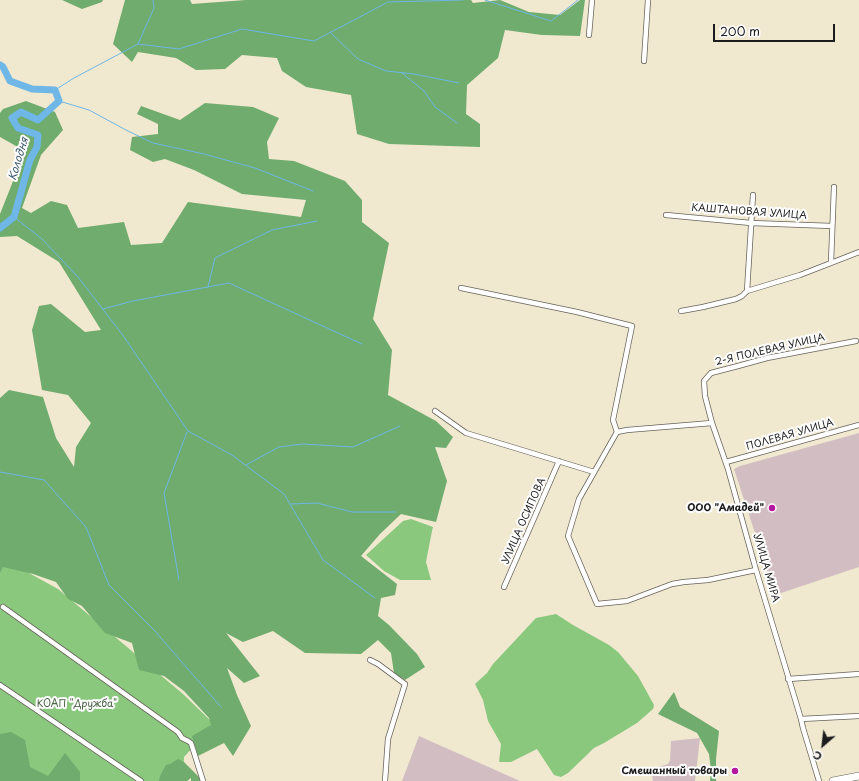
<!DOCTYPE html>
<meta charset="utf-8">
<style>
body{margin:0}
#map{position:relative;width:859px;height:781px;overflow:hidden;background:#f1e8d0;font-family:"Playpen Sans",sans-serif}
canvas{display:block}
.north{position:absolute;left:803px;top:725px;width:40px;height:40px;-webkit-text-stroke:3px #fff;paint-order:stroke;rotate:208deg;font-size:11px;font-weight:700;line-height:16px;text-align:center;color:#1c1c1c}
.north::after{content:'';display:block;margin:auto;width:14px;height:18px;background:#1c1c1c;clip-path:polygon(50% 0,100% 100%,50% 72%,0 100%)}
.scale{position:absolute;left:713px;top:24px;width:122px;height:18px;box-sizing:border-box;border:2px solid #1c1c1c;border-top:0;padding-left:5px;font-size:12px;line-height:14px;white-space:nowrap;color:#1c1c1c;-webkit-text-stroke:3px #fff;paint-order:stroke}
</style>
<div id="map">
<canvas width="859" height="781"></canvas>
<div class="north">С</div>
<div class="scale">200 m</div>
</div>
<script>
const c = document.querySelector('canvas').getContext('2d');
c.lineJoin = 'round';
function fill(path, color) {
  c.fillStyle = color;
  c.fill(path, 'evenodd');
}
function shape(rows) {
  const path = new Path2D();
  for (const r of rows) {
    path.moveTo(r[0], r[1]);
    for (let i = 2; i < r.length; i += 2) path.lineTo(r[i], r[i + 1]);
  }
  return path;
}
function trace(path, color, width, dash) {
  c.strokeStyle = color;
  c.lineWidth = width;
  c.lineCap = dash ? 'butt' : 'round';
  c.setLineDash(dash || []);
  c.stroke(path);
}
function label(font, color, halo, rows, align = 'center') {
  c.font = font + ' "Playpen Sans",sans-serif';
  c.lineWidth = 4;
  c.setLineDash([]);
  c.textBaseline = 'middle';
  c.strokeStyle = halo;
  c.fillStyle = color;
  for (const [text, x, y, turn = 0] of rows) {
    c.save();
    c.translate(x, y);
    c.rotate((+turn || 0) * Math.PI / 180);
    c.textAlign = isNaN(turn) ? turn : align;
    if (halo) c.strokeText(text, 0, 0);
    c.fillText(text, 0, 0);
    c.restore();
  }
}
fill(shape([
 [859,433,859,567,781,593,774,591,734,469,740,466],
 [419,736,520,781,402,781],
 [700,738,695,781,653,781,651,769,668,764,670,760,671,741]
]), '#d2bec2');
fill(shape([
 [411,519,433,527,431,536,426,562,431,580,400,580,384,571,366,555,403,521],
 [7,561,58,589,183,694,214,724,184,757,183,781,39,781,0,761,0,565],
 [556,614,573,625,609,645,618,652,638,676,654,705,653,709,637,723,604,743,594,748,568,773,561,777,554,775,537,749,511,762,499,762,501,744,488,721,483,700,475,684,487,673,493,664,536,618]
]), '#8ac87e');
fill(shape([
 [62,0,103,0,102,2,82,9],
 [125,0,190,0,192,4,246,0,471,0,473,3,500,0,529,12,560,15,580,0,585,0,580,36,542,35,505,30,498,58,467,85,466,114,480,124,480,147,389,144,357,134,351,95,306,87,282,71,277,58,242,55,225,69,196,70,176,58,138,52,132,62,113,44],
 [26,101,55,112,63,130,41,155,22,208,31,213,51,201,67,205,78,228,124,222,131,245,162,243,188,202,301,217,306,200,242,194,194,170,165,159,153,162,130,150,132,137,158,134,158,124,137,114,141,106,180,120,205,103,253,107,279,118,267,142,269,159,294,161,345,181,362,200,362,222,389,243,373,319,392,350,388,395,436,421,453,437,446,448,435,447,447,481,436,522,401,514,380,534,361,556,397,584,395,595,381,598,378,616,389,625,417,654,425,667,405,680,394,673,391,653,378,640,361,654,305,653,273,631,243,642,226,633,260,676,244,683,227,668,237,695,251,726,233,756,224,743,198,756,192,736,211,725,209,718,184,691,164,676,139,670,132,643,105,633,82,606,68,599,56,582,33,574,3,567,0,573,0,398,9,390,43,397,56,438,74,467,76,447,91,423,68,395,42,390,32,330,39,306,51,304,85,332,101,330,59,262,17,236,0,237,0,214,25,151,0,137,0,113,3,109],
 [674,692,680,707,719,731,716,759,716,781,710,781,711,770,709,754,697,733,658,714],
 [11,732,25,740,30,767,48,776,65,753,80,772,80,781,0,781,0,734],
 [178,759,184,762,199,777,200,781,191,781,191,778,187,781,159,781,160,776,166,765,170,764]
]), '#6fac6d');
trace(shape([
 [485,0,551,21,578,0],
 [330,32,358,59,386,71,414,74,459,83],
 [138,44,154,8,153,0],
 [402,73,424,91,435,107,457,123],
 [55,90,74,78,138,44,179,49,242,29,314,41,388,2,463,0],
 [59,101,89,110,126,130,153,143,204,154,255,168,313,191],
 [14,217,42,239,78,277,122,334,188,431,232,455,284,494,323,560,375,598],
 [208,287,215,258,272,230,317,221],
 [103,309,133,301,229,283,362,344],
 [246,465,279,447,303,444,353,447,400,426],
 [0,472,44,480,86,527,109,585,154,630,221,707],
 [291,504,317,503,352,512,396,512],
 [179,580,164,493,187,432]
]), '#6eb7e6', 1);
trace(shape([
 [0,65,3,67,10,81,32,89,55,90,59,101,38,120,21,112,12,118,18,128,38,135,37,147,30,160,14,217,0,228]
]), '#6eb7e6', 7);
const street = shape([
 [589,35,592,0],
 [644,61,648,0],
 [666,215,751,223,832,226],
 [831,262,834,187],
 [461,288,577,312,632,326,613,420,617,432],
 [747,291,753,195],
 [681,311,703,307,736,299,742,296,747,291,800,275,859,252],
 [435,411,466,433,594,472],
 [712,423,627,430,617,432,579,499,568,536,597,604,627,601,672,584,684,582,708,580,756,570],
 [726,462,859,425],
 [504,587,559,461],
 [3,607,178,732,182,738,188,741,191,743,203,781],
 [370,660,378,664,405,684,388,739,385,781],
 [788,679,859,674],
 [0,685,141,781],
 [801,719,859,716],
 [819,781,803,728,801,719,756,570,728,469,712,423,705,396,704,381,711,373,738,366,767,358,856,341]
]);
const primary = shape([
 [833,781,859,776]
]);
trace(street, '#67635b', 6);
trace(primary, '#67635b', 8);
trace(street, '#fff', 4.5);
trace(primary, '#fff', 7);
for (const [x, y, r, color] of [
 [772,508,4,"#b5179e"],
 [735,771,4,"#b5179e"]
]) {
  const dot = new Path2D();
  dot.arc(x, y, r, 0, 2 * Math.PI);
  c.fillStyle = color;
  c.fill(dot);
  trace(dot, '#fff', 1.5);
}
label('10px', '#1c1c1c', '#fff', [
 ["КАШТАНОВАЯ УЛИЦА",749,212,4],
 ["2-Я ПОЛЕВАЯ УЛИЦА",770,350,-13],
 ["ПОЛЕВАЯ УЛИЦА",790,435,-16],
 ["УЛИЦА ОСИПОВА",524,521,-66],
 ["УЛИЦА МИРА",766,568,74]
]);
label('bold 10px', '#1c1c1c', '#fff', [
 ["ООО \"Амадей\"",764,508],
 ["Смешанный товары",727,771]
], 'right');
label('10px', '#486143', '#fff', [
 ["КОАП \"Дружба\"",77,704]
]);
label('italic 11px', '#3d5a6d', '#fff', [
 ["Колодня",19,159,-73]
]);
</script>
